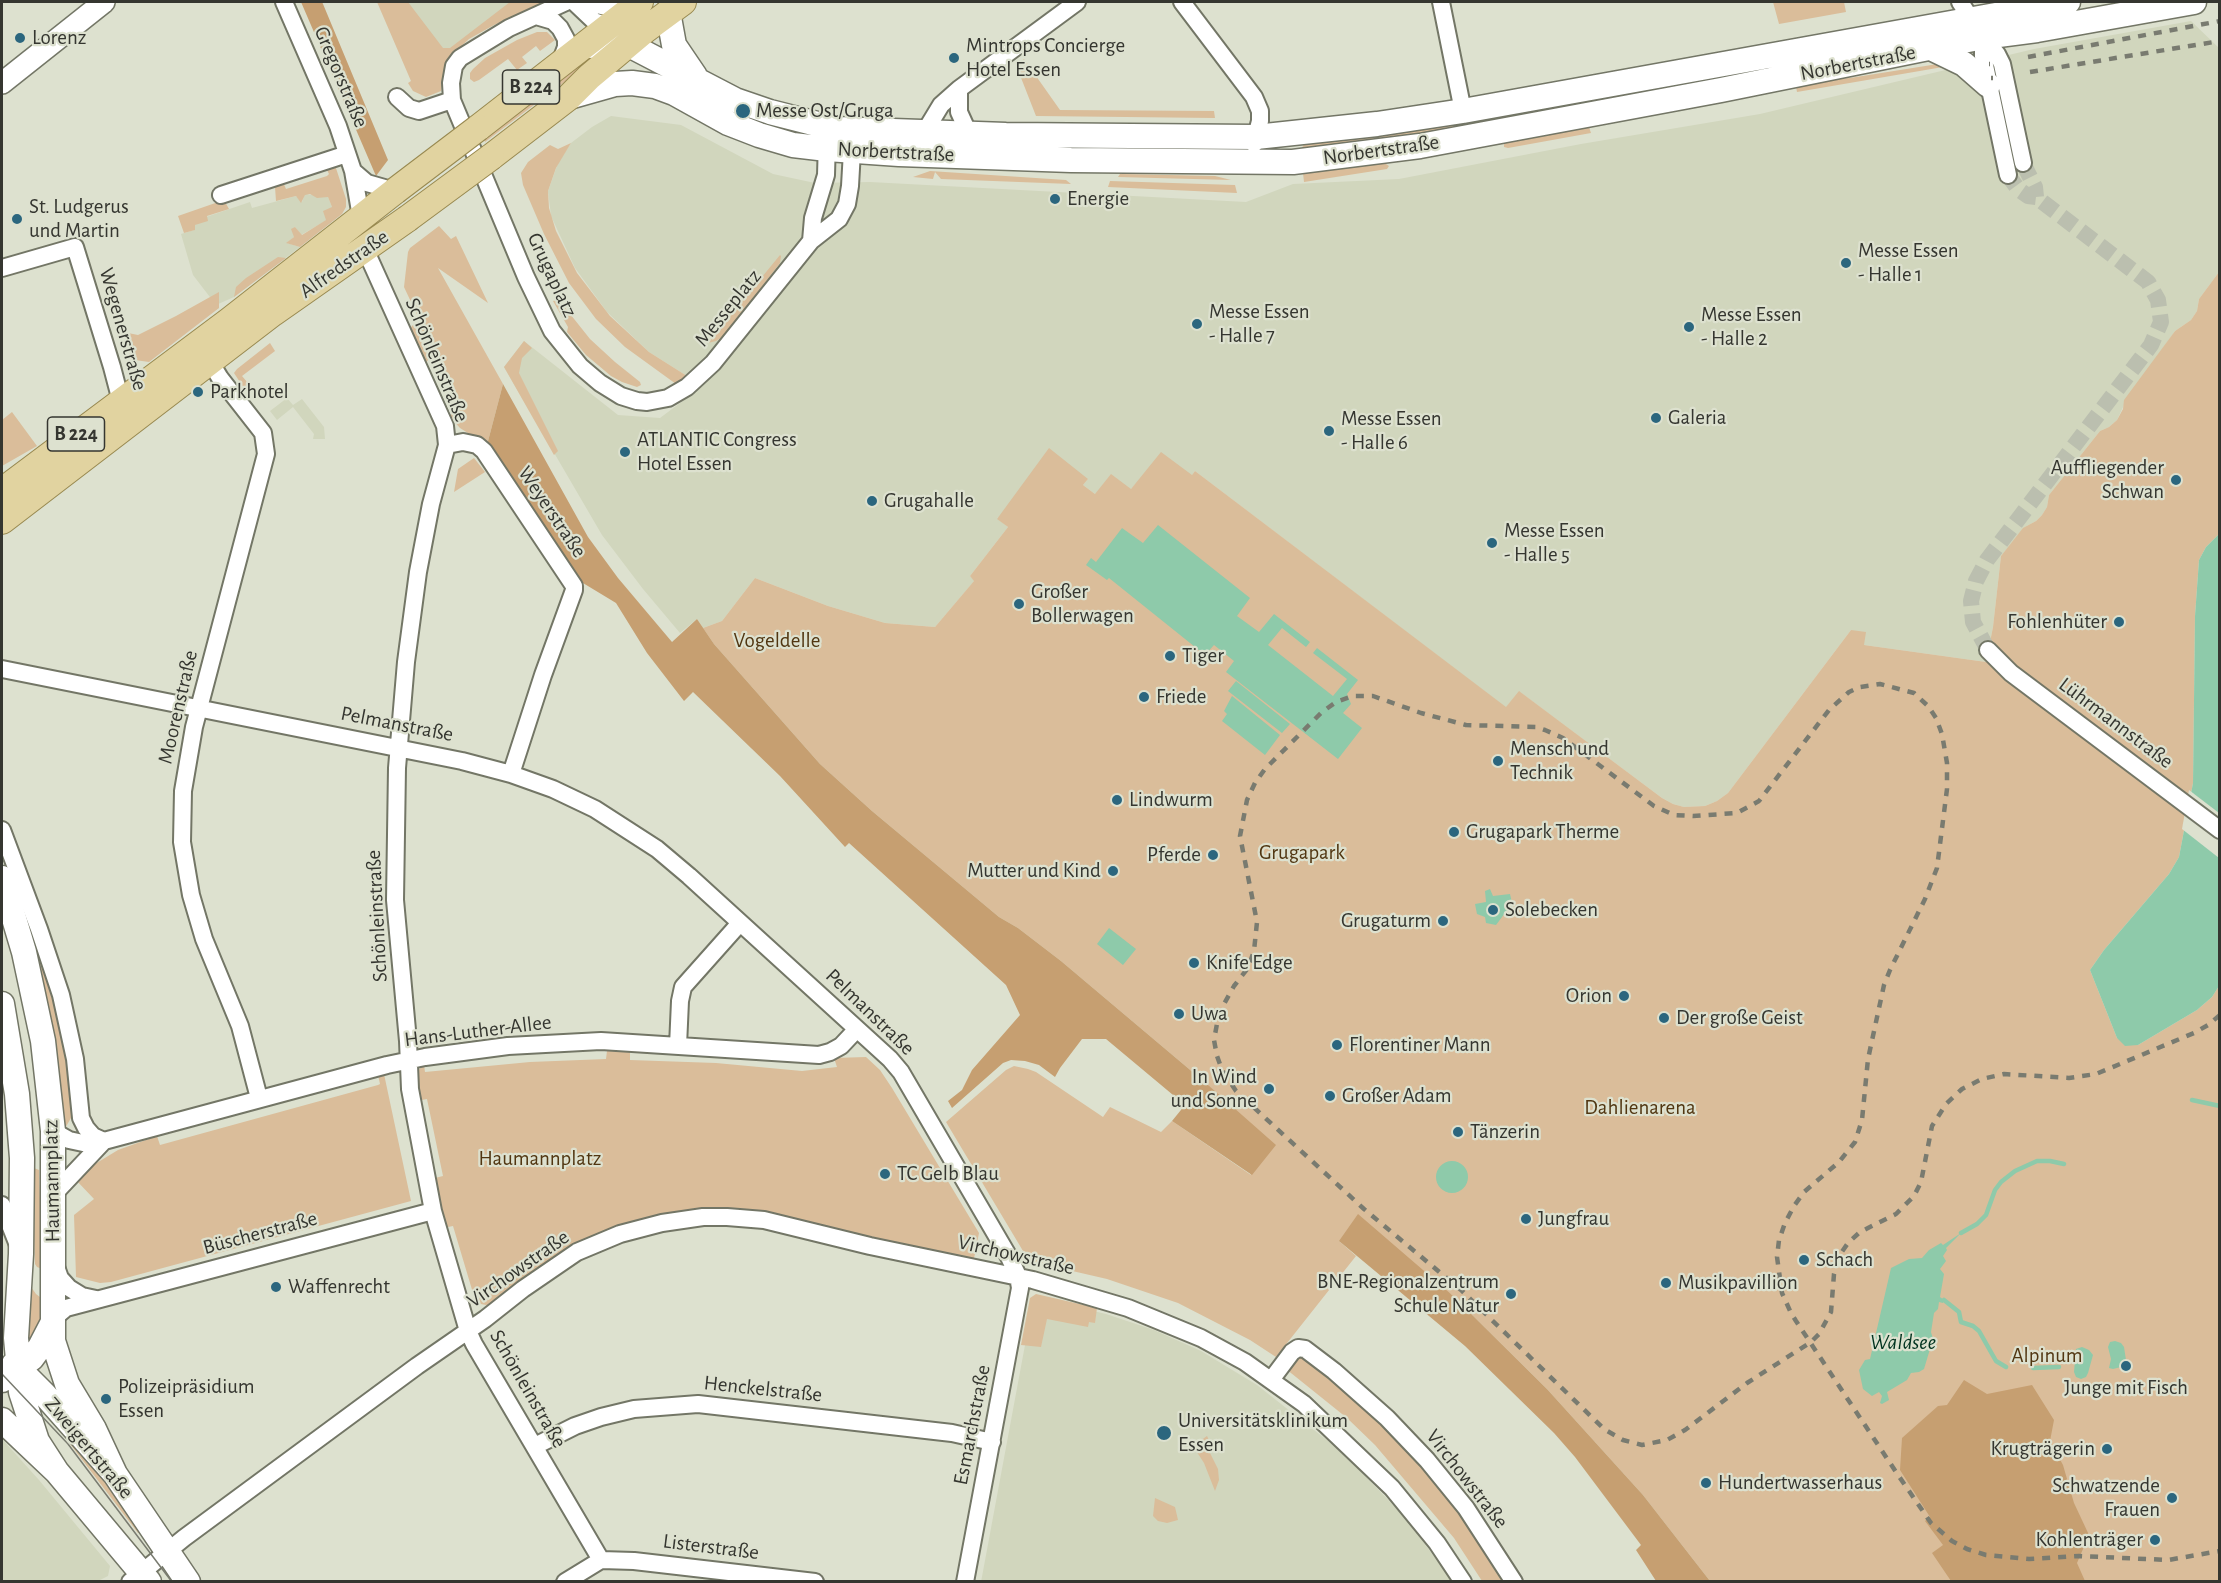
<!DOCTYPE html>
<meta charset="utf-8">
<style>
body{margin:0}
#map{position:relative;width:2221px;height:1583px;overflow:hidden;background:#dde1cf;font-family:"Alegreya Sans",sans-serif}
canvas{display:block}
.frame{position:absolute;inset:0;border:3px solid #353630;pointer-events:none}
</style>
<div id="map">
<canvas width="2221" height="1583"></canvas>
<div class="frame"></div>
</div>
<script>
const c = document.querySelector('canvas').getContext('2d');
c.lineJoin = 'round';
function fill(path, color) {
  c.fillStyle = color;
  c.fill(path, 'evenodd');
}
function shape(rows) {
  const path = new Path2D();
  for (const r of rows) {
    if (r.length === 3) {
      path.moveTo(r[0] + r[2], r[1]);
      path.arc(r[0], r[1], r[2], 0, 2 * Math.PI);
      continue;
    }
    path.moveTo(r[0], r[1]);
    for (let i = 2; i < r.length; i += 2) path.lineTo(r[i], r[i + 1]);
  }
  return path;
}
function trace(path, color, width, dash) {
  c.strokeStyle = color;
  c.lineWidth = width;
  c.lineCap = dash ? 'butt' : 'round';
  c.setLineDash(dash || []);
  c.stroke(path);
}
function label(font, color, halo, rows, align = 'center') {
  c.font = font + ' "Alegreya Sans",sans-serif';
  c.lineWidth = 4.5;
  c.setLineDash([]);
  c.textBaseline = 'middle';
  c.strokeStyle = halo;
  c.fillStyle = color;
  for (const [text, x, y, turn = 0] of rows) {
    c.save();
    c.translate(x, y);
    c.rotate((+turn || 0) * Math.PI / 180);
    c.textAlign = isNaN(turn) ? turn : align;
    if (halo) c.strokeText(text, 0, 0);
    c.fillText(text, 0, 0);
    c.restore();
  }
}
fill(shape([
 [396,2,539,2,457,44,439,64],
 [2191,21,2219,48,2219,272,2199,299,2197,311,2191,320,2175,331,2124,405,2117,420,2109,427,2100,431,2049,495,2047,507,2042,515,2036,521,2025,527,2001,556,1993,627,1986,662,1864,645,1851,630,1728,793,1717,801,1705,806,1684,807,1673,804,1662,798,1520,692,1506,708,1195,471,1192,475,1136,484,1131,489,1095,494,1083,485,1088,479,997,518,1008,527,970,576,975,580,935,627,885,623,828,606,755,578,722,621,703,628,697,619,680,633,643,589,602,535,504,367,524,341,618,415,660,418,696,391,687,376,649,352,607,312,575,268,551,216,548,191,558,163,571,143,592,127,611,116,681,125,773,174,815,183,870,182,1246,202,1293,184,1399,179,1581,144,1760,114,2034,49],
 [305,194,328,197,332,207,327,220,301,235,295,227,294,237,287,243,300,247,234,297,216,305,193,275,181,234,194,230,195,225,206,217,250,202,252,208,296,196,302,202],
 [287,398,293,405,302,399,324,427,325,439,313,439,314,434,293,407,277,420,270,411],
 [1039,1298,1106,1314,1154,1330,1201,1351,1257,1385,1328,1441,1359,1470,1405,1517,1452,1581,981,1582,1033,1302],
 [2,1439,39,1480,110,1566,108,1576,98,1581,2,1581]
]), '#d1d6bd');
fill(shape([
 [377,2,408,2,443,48,450,48,510,2,545,2,494,25,469,39,453,54,445,70,441,91,426,97,413,91,408,83,411,81],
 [1773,2,1844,2,1846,12,1779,24],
 [537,32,547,32,555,40,540,51,536,46,522,57,527,63,517,70,508,59,479,80,474,82,470,79,470,73,473,69,485,58,517,40],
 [589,59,591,62,485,142,482,133,576,65],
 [1024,59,1060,110,1214,111,1215,118,1036,116,1016,65],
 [1944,63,1943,67,1797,92,1795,81,1850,78],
 [1720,70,1722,79,1394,138,1301,149,1307,140],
 [1589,127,1591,133,1508,148,1504,147,1504,142],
 [571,143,556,168,548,191,549,208,556,231,577,273,610,316,649,352,687,376,676,384,625,347,596,319,569,283,544,234,523,185,521,173,528,162,550,145,558,149],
 [1383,162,1389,166,1387,169,1304,182,1303,173],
 [335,165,346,199,346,207,342,214,300,247,286,243,294,237,291,229,295,227,302,235,326,220,323,211,332,207,328,197,317,198,310,194,305,195,301,203,296,196,276,201,275,187,278,181,283,182,286,189,327,176,329,174,326,168],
 [930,171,1066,180,1071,184,941,179,935,172,933,179,913,177],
 [1120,174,1215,176,1231,180,1118,177],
 [1110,181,1235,185,1237,193,1108,187],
 [224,200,229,209,207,216,208,221,195,225,195,230,184,233,178,216],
 [439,226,451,239,456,236,488,303,438,268,503,384,487,445,460,428,451,418,451,410,457,404,434,356,431,356,425,364,411,332,411,327,419,319,404,287,408,252,410,248],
 [780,255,781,256,780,263,725,335,716,341,708,343],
 [278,257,286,258,234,297,236,287,246,278],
 [2219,272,2219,534,2206,547,2199,560,2195,616,2193,783,2179,857,2169,874,2104,950,2090,970,2117,1038,2138,1045,2197,1010,2212,997,2219,986,2219,1581,1710,1581,1643,1495,1547,1389,1452,1295,1339,1241,1356,1256,1276,1357,1250,1340,1178,1303,1107,1279,1029,1261,946,1122,1006,1070,1014,1066,1028,1069,1036,1072,1103,1117,1110,1107,1161,1132,1172,1121,1251,1175,1208,1085,1061,961,1018,928,999,917,872,811,820,764,714,644,703,628,722,621,755,578,828,606,885,623,935,627,974,581,970,576,1008,527,997,519,1049,448,1088,479,1083,485,1095,494,1111,474,1131,489,1161,452,1192,475,1195,471,1506,707,1519,691,1662,798,1673,804,1684,807,1705,806,1717,801,1728,793,1851,630,1866,632,1864,645,1986,662,1993,627,2001,556,2023,528,2036,521,2042,515,2047,507,2049,495,2100,431,2109,427,2117,420,2123,409,2124,400,2175,331,2191,320,2197,311,2199,299],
 [219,292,219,308,149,362,135,360,130,355,122,329,128,333,138,335,176,316],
 [556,300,559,300,590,339,615,362,640,382,641,385,637,387,622,382,611,376,586,355,567,332,568,327,553,301],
 [524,341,532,348,522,358,519,373,558,451,554,455,504,367],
 [270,343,275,351,242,376,253,389,247,393,234,373,237,369],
 [12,412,37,446,2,466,2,420],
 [474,458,485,472,454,492,458,469],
 [2,844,37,942,66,1040,75,1111,64,1130,21,911,2,852],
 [607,1051,630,1051,630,1060,716,1063,802,1071,837,1067,834,1058,866,1057,880,1070,892,1088,979,1233,977,1243,969,1247,976,1251,973,1261,785,1219,639,1224,491,1306,476,1303,453,1226,443,1228,431,1179,443,1176,427,1099,416,1101,415,1073,424,1065,425,1072,530,1062,606,1059],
 [384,1074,411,1201,111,1282,100,1283,76,1277,74,1215,94,1199,76,1180,90,1167,118,1150,157,1136,160,1145,378,1085,380,1084,378,1075],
 [31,1162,34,1168,39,1170,40,1199,44,1200,42,1269,37,1267,35,1264],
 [29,1284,36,1294,45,1301,45,1313,32,1344,24,1338],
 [1036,1294,1097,1308,1095,1323,1089,1322,1088,1327,1047,1319,1041,1347,1021,1345,1030,1298],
 [1296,1357,1308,1357,1378,1417,1460,1508,1508,1581,1482,1581,1454,1538,1375,1445,1347,1418,1286,1369],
 [33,1400,69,1432,142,1530,138,1533,64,1436],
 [1207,1436,1209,1440,1205,1443,1218,1469,1219,1480,1215,1491,1204,1463,1193,1446],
 [1155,1498,1175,1507,1178,1520,1167,1523,1158,1521,1153,1516]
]), '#dabd9a');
fill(shape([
 [301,2,322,2,323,4,388,160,376,176],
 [503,384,588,537,618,578,672,642,697,619,714,644,820,764,872,811,999,917,1018,928,1061,961,1208,1085,1276,1145,1252,1175,1172,1121,1185,1105,1106,1039,1082,1039,1060,1068,1055,1077,1039,1065,1025,1061,1011,1060,1003,1063,952,1108,948,1101,962,1090,972,1070,1020,1015,1006,985,849,843,845,847,780,776,693,692,684,701,647,653,616,603,578,580,487,445],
 [1358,1214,1452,1295,1547,1389,1643,1495,1710,1581,1656,1581,1636,1550,1641,1545,1575,1457,1554,1433,1465,1346,1339,1241],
 [1964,1380,1987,1394,2032,1385,2054,1420,2050,1441,2063,1465,2074,1503,2089,1535,2077,1563,2085,1581,1951,1581,1932,1553,1943,1545,1925,1521,1930,1517,1900,1470,1902,1438,1938,1406,1947,1405]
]), '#c69f71');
fill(shape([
 [1158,525,1250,598,1237,616,1259,632,1274,614,1310,642,1306,647,1282,628,1268,645,1333,696,1347,679,1313,653,1317,648,1358,680,1347,694,1351,704,1343,713,1362,728,1338,759,1226,672,1234,661,1214,645,1205,655,1109,578,1107,580,1086,565,1091,558,1096,562,1122,528,1143,543],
 [2219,534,2219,986,2212,997,2197,1010,2138,1045,2125,1046,2117,1038,2090,970,2104,950,2169,874,2179,857,2193,783,2195,616,2199,560,2206,547],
 [1236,681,1290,724,1282,733,1228,691],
 [1232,696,1280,735,1265,755,1222,721,1227,714,1224,711],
 [1490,889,1493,896,1510,894,1513,907,1505,913,1496,925,1486,923,1485,917,1477,914,1475,904,1486,902,1485,891],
 [1109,928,1136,949,1123,965,1097,944],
 [1452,1177,16],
 [1961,1233,1946,1248,1947,1250,1943,1256,1946,1261,1940,1269,1944,1274,1940,1297,1944,1300,1943,1303,1939,1302,1938,1309,1934,1313,1931,1332,1933,1339,1924,1369,1919,1372,1911,1373,1907,1380,1887,1392,1889,1400,1882,1404,1880,1403,1882,1396,1879,1392,1872,1396,1863,1389,1859,1370,1865,1360,1870,1359,1891,1268,1909,1259,1922,1258,1929,1250,1941,1243,1943,1245],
 [2115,1341,2121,1343,2124,1347,2126,1360,2121,1367,2113,1369,2109,1368,2111,1359,2108,1347,2110,1342],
 [2082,1347,2089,1350,2093,1355,2088,1373,2086,1377,2081,1379,2076,1377,2074,1372,2076,1349]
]), '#8ecaaa');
fill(shape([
 [2189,790,2219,813,2219,858,2182,829]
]), '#dde1cf');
trace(shape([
 [2192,1100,2220,1106],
 [1961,1233,1977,1224,1986,1215,1995,1190,2001,1182,2015,1171,2037,1161,2050,1161,2064,1164],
 [1944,1300,1959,1312,1961,1322,1973,1326,1979,1331,1996,1361,2006,1367],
 [2033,1368,2059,1367]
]), '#8ecaaa', 4.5);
trace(shape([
 [2023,163,2035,187,2036,197],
 [1988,650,1973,622,1971,601,1976,581,1987,560,2151,345,2161,322,2158,300,2148,282,2036,197,2028,196,2018,189,2008,175]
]), '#bbbfaf', 16, [16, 8]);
const minor = shape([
 [284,2,338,126,353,171,361,217],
 [566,2,509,28,460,58,454,66,451,83,452,100,526,277,552,331,580,366,600,383,621,396,637,401,647,402,668,398,687,387,713,363,811,241,839,219,847,204,850,186,852,151,850,141],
 [574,2,594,21,614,28],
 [582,2,606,7,636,2],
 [1182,2,1254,97,1260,111,1260,121,1254,144],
 [1441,2,1463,111],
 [1960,2,1983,37,1997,54,2002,64,2023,163],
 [536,16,553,21,560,28,566,39,566,47,560,63],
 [1983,37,1983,56,2008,175],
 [959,89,959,112,969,134],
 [397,97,409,108,419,111,452,100],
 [924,133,941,105,959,89,1077,2],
 [353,171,367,183,395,191],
 [221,195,347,154],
 [811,241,813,218,826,175,827,140],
 [365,249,445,426,447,445,431,504,418,572,406,662,397,768,395,900,408,1041,410,1089,433,1211,468,1331,474,1344,601,1560],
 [2,268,75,247,112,367,123,409],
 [209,354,211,363,220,378,263,433,266,454,194,727,183,791,182,842,191,895,204,939,240,1026,259,1098],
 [447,445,463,442,477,445,484,451,574,586,574,590,543,675,511,774],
 [1988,650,2011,673,2220,830],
 [2,669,462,761,511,774,553,789,595,809,657,849,689,876,890,1059,901,1072,1009,1257,1018,1276,1020,1288,965,1582],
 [2,830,39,929,61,995,75,1059,81,1118,86,1128,93,1136,104,1141],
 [678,1046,680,1001,683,987,740,923],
 [53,1131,69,1140,83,1143,104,1141,387,1065,425,1057,508,1046,601,1041,819,1055,830,1052,841,1046,857,1029],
 [54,1194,104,1141],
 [2,1205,18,1245],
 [55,1264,60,1278,69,1288,82,1296,96,1299],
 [53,1322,54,1318,66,1308,433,1211],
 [1271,1380,1292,1352,1298,1348,1305,1349,1334,1371,1387,1418,1427,1460,1466,1508,1514,1582],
 [535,1446,575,1426,601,1417,634,1409,698,1404,952,1433,992,1442],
 [130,1582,184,1538,417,1366,485,1319,523,1289,577,1252,620,1234,662,1223,703,1217,727,1217,764,1220,870,1246,1033,1280,1128,1308,1201,1338,1245,1362,1304,1404,1392,1488,1437,1543,1463,1582],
 [565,1582,601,1560,634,1561,815,1582]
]);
const tertiary = shape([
 [2,83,104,2]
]);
const secondary = shape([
 [668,12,674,45,695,76],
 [585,46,619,45,635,48,735,100,770,112,837,129,1006,135,1256,137,1377,124,1463,111,2068,2],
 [1933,49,1964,64,1988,85],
 [569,97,615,84,632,83,655,86,674,93,728,123,759,135,793,145,827,149,899,154,1071,160,1293,162,1420,146,1721,90,1983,37,2037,30,2194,2],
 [2,878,24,952,43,1041,53,1131,53,1341,67,1384,94,1429,115,1474],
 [2,1004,17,1094,22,1158,21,1254,16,1338,21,1392,37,1441,57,1472],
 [14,1364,44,1394,115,1474,188,1582],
 [2,1380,32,1358,40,1347,53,1322],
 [2,1420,57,1472,149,1582]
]);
const primary = shape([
 [478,128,640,2],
 [491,157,569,97,589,77,645,30,683,2],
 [2,491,229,321,395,191],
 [2,521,273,313,407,219]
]);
trace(minor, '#737666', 20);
trace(tertiary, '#737666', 24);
trace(secondary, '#737666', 27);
trace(primary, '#988950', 28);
trace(minor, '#fff', 16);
trace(tertiary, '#fff', 21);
trace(secondary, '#fff', 24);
trace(primary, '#e1d3a0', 26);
trace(shape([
 [2,1374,68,1444,172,1582]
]), '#797b70', 1.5);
trace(shape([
 [2028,57,2220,21],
 [1989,64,1990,64],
 [2030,72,2220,41],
 [1991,78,1993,78],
 [2220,1015,2208,1025,2194,1033,2096,1074,2069,1078,2004,1074,1982,1079,1962,1089,1946,1104,1932,1126,1921,1182,1914,1196,1896,1214,1860,1232,1848,1243,1841,1253,1834,1274,1831,1312,1819,1334,1811,1342,1747,1383,1685,1430,1667,1440,1642,1445,1623,1440,1604,1429,1461,1290,1364,1209,1236,1091,1222,1070,1217,1056,1214,1040,1219,1013,1234,986,1248,968,1254,951,1257,922,1240,836,1247,800,1255,783,1265,769,1322,712,1336,702,1353,696,1373,696,1421,713,1466,725,1536,727,1545,730,1563,738,1654,806,1674,815,1693,816,1737,813,1759,801,1829,710,1849,692,1860,687,1880,684,1914,693,1928,706,1936,718,1942,734,1947,763,1947,789,1937,868,1925,899,1890,970,1884,985,1868,1059,1862,1120,1855,1142,1839,1162,1804,1192,1794,1206,1785,1223,1779,1240,1777,1257,1782,1293,1791,1313,1796,1321,1896,1472,1931,1523,1952,1541,1967,1549,1986,1555,2029,1559,2079,1556,2168,1560,2220,1551]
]), '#797b70', 4.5, [8, 8]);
const primaryBridge = shape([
 [395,191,478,128],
 [407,219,491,157]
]);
trace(primaryBridge, '#988950', 28, []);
trace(primaryBridge, '#e1d3a0', 26);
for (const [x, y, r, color] of [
 [20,38,6,"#2b667e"],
 [954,58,6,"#2b667e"],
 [743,111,8,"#2b667e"],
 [1055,199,6,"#2b667e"],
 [17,219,6,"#2b667e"],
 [1846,263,6,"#2b667e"],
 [1197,324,6,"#2b667e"],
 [1689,327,6,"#2b667e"],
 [198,392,6,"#2b667e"],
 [1656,418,6,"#2b667e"],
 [1329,431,6,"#2b667e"],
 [625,452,6,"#2b667e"],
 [2176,480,6,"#2b667e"],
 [872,501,6,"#2b667e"],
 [1492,543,6,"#2b667e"],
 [1019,604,6,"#2b667e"],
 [2119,622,6,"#2b667e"],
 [1170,656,6,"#2b667e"],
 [1144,697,6,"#2b667e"],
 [1498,761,6,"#2b667e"],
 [1117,800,6,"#2b667e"],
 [1454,832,6,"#2b667e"],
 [1213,855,6,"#2b667e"],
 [1113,871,6,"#2b667e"],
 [1493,910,6,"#2b667e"],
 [1443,921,6,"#2b667e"],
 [1194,963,6,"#2b667e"],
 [1624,996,6,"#2b667e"],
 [1179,1014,6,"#2b667e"],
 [1664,1018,6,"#2b667e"],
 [1337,1045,6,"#2b667e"],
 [1269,1089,6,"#2b667e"],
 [1330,1096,6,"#2b667e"],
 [1458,1132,6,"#2b667e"],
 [885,1174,6,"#2b667e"],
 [1526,1219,6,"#2b667e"],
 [1804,1260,6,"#2b667e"],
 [1666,1283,6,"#2b667e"],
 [276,1287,6,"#2b667e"],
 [1511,1294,6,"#2b667e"],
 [2126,1366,6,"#2b667e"],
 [106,1399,6,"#2b667e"],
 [1164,1433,8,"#2b667e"],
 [2107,1449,6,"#2b667e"],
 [1706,1483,6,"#2b667e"],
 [2172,1498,6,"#2b667e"],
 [2155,1540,6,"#2b667e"]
]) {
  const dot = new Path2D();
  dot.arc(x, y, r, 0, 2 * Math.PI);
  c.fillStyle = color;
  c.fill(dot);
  trace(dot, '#dde1cf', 2);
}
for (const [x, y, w] of [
 [531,87,57],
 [76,434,57]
]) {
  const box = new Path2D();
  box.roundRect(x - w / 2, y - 17, w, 34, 4.5);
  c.fillStyle = '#dde1cf';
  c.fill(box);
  trace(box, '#353630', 1.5);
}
label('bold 20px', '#353630', null, [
 ["B 224",531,87],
 ["B 224",76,434]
]);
label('21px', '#353630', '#dde1cf', [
 ["Lorenz",32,38],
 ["Mintrops Concierge",966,46],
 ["Hotel Essen",966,70],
 ["Messe Ost/Gruga",756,111],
 ["Energie",1067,199],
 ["St. Ludgerus",29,207],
 ["und Martin",29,231],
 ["Messe Essen",1858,251],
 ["- Halle 1",1858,275],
 ["Messe Essen",1209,312],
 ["- Halle 7",1209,336],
 ["Messe Essen",1701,315],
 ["- Halle 2",1701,339],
 ["Parkhotel",210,392],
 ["Galeria",1668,418],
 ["Messe Essen",1341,419],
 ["- Halle 6",1341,443],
 ["ATLANTIC Congress",637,440],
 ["Hotel Essen",637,464],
 ["Auffliegender",2164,468,"right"],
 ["Schwan",2164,492,"right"],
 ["Grugahalle",884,501],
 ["Messe Essen",1504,531],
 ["- Halle 5",1504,555],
 ["Großer",1031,592],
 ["Bollerwagen",1031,616],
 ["Fohlenhüter",2107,622,"right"],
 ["Tiger",1182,656],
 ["Friede",1156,697],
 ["Mensch und",1510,749],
 ["Technik",1510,773],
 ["Lindwurm",1129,800],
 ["Grugapark Therme",1466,832],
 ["Pferde",1201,855,"right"],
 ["Mutter und Kind",1101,871,"right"],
 ["Solebecken",1505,910],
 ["Grugaturm",1431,921,"right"],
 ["Knife Edge",1206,963],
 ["Orion",1612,996,"right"],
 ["Uwa",1191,1014],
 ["Der große Geist",1676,1018],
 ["Florentiner Mann",1349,1045],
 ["In Wind",1257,1077,"right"],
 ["und Sonne",1257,1101,"right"],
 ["Großer Adam",1342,1096],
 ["Tänzerin",1470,1132],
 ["TC Gelb Blau",897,1174],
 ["Jungfrau",1538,1219],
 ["Schach",1816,1260],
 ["BNE-Regionalzentrum",1499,1282,"right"],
 ["Schule Natur",1499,1306,"right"],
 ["Musikpavillion",1678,1283],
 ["Waffenrecht",288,1287],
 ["Polizeipräsidium",118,1387],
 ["Essen",118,1411],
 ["Junge mit Fisch",2126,1388,"center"],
 ["Universitätsklinikum",1178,1421],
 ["Essen",1178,1445],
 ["Krugträgerin",2095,1449,"right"],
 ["Hundertwasserhaus",1718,1483],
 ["Schwatzende",2160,1486,"right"],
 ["Frauen",2160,1510,"right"],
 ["Kohlenträger",2143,1540,"right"]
], 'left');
label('21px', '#353630', '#dde1cf', [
 ["Norbertstraße",1858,63,-11],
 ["Gregorstraße",341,77,67],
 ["Norbertstraße",1381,150,-8],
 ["Norbertstraße",896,152,3],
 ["Alfredstraße",344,264,-35],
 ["Grugaplatz",552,275,65],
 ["Messeplatz",728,308,-51],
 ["Wegenerstraße",123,329,74],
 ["Schönleinstraße",437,360,67],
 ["Weyerstraße",552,512,56],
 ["Moorenstraße",178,707,-77],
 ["Lührmannstraße",2116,723,37],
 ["Pelmanstraße",397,724,11],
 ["Schönleinstraße",377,916,-93],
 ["Pelmanstraße",870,1012,44],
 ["Hans-Luther-Allee",478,1031,-7],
 ["Haumannplatz",52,1181,-91],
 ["Büscherstraße",260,1233,-15],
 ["Virchowstraße",1016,1255,13],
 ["Virchowstraße",518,1269,-35],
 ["Schönleinstraße",528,1389,60],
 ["Henckelstraße",763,1389,6],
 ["Esmarchstraße",972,1425,-79],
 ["Zweigertstraße",89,1448,50],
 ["Virchowstraße",1467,1479,52],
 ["Listerstraße",711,1547,7]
]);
label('21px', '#513611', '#dde1cf', [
 ["Vogeldelle",777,641],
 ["Grugapark",1302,853],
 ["Dahlienarena",1640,1108],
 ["Haumannplatz",540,1159],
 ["Alpinum",2047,1356]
]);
label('italic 22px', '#00331f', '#dde1cf', [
 ["Waldsee",1903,1342]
]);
</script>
